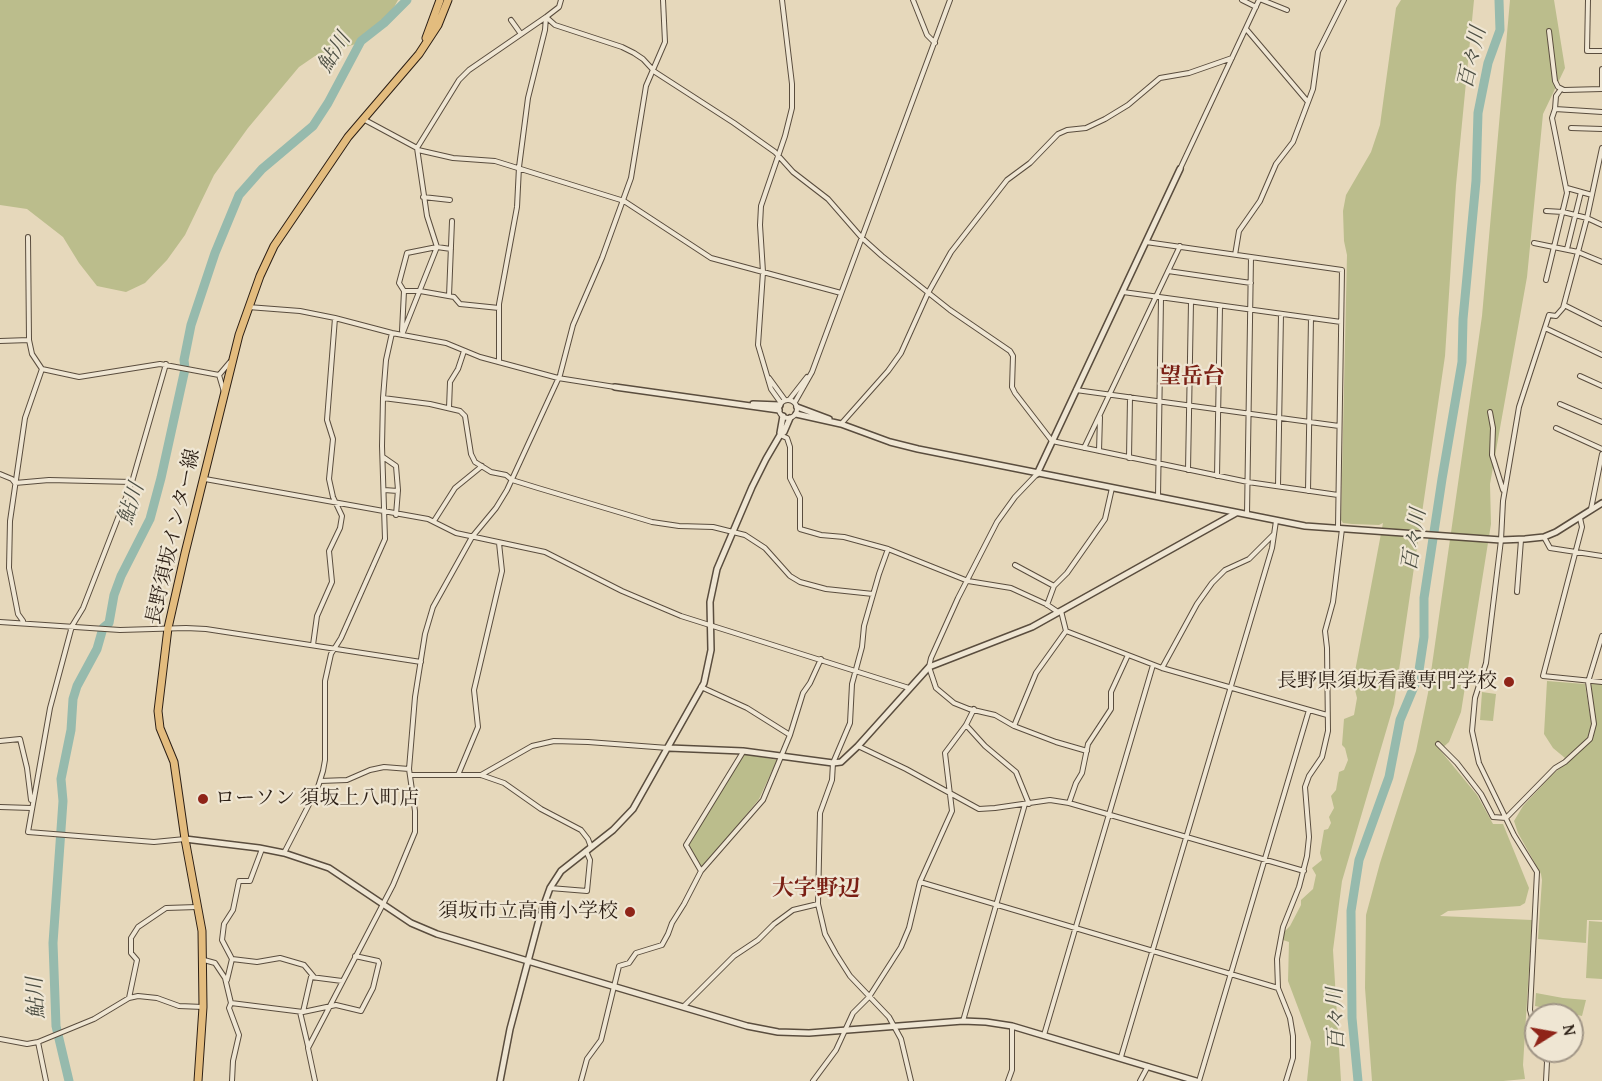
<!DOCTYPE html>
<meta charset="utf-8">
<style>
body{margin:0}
#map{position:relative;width:1602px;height:1081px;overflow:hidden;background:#e6d8bb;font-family:"Gentium Book Plus",serif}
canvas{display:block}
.north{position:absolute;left:1524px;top:1003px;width:60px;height:60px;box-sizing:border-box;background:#efe6d3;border:2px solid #a19687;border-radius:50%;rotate:79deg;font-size:16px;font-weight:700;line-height:24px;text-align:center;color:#2c1f15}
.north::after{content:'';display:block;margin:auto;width:21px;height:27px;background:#8f2418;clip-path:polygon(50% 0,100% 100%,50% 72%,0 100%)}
</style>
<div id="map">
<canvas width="1602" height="1081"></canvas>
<div class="north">N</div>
</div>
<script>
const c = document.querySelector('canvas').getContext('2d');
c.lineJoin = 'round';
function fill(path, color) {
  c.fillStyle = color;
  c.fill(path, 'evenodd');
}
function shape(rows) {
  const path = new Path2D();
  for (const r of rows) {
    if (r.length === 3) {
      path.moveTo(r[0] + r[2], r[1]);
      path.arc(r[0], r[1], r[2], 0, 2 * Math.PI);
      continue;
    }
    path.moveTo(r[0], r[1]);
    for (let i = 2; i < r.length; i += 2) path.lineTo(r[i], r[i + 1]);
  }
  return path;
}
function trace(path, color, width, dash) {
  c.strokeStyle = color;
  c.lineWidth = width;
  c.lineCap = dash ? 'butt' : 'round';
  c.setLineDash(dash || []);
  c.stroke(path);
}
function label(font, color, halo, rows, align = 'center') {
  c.font = font + ' "Gentium Book Plus","Noto Serif JP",serif';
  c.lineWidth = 4.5;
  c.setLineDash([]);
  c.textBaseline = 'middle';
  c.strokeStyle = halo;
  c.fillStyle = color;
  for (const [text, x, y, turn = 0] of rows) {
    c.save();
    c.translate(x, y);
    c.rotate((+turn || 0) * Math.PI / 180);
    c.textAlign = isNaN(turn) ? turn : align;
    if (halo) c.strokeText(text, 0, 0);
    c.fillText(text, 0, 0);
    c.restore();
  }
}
fill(shape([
 [0,0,398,0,387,20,366,41,315,56,299,67,248,128,214,175,185,235,167,260,145,283,126,292,97,286,79,263,63,237,27,209,0,205],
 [1401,0,1474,0,1456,185,1445,356,1394,704,1342,881,1333,950,1341,1081,1307,1081,1311,1042,1288,981,1289,942,1283,940,1284,932,1290,926,1301,905,1301,900,1313,889,1316,875,1312,868,1322,860,1320,853,1324,830,1328,829,1331,823,1329,817,1334,808,1331,796,1336,790,1339,772,1344,770,1348,760,1345,748,1342,745,1344,719,1354,715,1357,698,1353,682,1383,523,1379,525,1352,524,1343,523,1341,520,1347,255,1344,241,1343,211,1346,195,1371,152,1380,125,1396,8],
 [1510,0,1554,0,1565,68,1543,114,1527,277,1490,484,1491,524,1461,712,1449,742,1440,750,1477,795,1493,824,1503,824,1529,888,1525,903,1520,906,1448,911,1440,916,1532,920,1523,1065,1525,1079,1503,1081,1372,1081,1365,988,1366,915,1380,863,1416,751,1428,693,1482,316],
 [1547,681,1585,684,1592,728,1588,739,1565,758,1553,748,1544,734],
 [1591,683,1602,684,1602,920,1587,920,1586,943,1538,939,1542,880,1541,874,1518,833,1514,821,1523,806,1553,774,1587,745,1591,739,1595,724],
 [1482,692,1496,694,1493,721,1480,720],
 [743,754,777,760,759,799,702,869,688,845],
 [1589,921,1602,922,1602,979,1586,978],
 [1536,993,1563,998,1586,1000,1582,1016,1535,1006]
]), '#bbbd8c');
trace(shape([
 [69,1081,56,1026,53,943,63,801,61,779,71,730,73,699,77,686,97,649,103,628,109,623,114,595,121,576,150,519,161,478,185,369,184,360,191,325,215,253,239,195,262,169,313,126,328,103,361,41,384,23,407,0],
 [1358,1081,1352,1018,1351,911,1359,860,1389,777,1400,720,1418,677,1424,637,1424,598,1442,479,1462,362,1463,319,1476,181,1478,113,1488,63,1500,30,1499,0]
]), '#96baad', 9);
const minor = shape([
 [913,0,927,35,935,43],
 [1242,0,1256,7],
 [1262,0,1287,10],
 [1588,0,1587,51,1602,51],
 [546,17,555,25,622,47,634,53,643,59,655,72,734,123,775,152,793,172,828,199,862,238,882,256,950,310,1010,351,1013,356,1012,387,1015,393,1052,441,1248,482,1338,495],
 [511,20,521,34],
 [1247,30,1308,102],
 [1549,31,1555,81,1558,87,1564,90,1602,89],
 [1602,89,1602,69],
 [1555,109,1556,96,1561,89],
 [363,119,417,148,427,216,437,247,402,335],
 [1571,128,1602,129],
 [417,148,459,80,469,70,546,17,559,7,561,0],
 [418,150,453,158,495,161,624,201,711,258,841,293],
 [1180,169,1259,0],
 [1567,188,1592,195],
 [423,197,450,200],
 [1546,211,1563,212,1587,218,1602,225],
 [28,237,29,340,32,354,42,369,79,377,160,364,219,375,230,362],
 [1146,242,1342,270,1338,527],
 [1534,243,1578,252,1587,218,1602,148],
 [1567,249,1581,192],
 [1235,255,1239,231,1260,201,1276,164,1293,142,1313,89,1318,52,1344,0],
 [1168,271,1251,283],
 [1546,280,1567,193,1552,118,1555,109,1602,112],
 [404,291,399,283,407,253,437,247,451,249],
 [1123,292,1341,322],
 [449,296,452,221],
 [1564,305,1602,324],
 [248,307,300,311,335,318,392,333,446,343,480,357,558,378,615,387],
 [1545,328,1602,355],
 [402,331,404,291,420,291,454,297,460,304,499,308],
 [0,341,29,340],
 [499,362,499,304,517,207,519,167,528,98,545,30,546,17],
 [166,364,132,482,83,608,72,626,50,708,28,832,154,842,185,839],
 [219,375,224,392],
 [1580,376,1602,386],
 [769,378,785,400],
 [1076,390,1339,426],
 [383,398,430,404,460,411,465,416,471,454,475,462,491,472,506,475,512,480,538,488,652,522,679,526,713,527,745,535,765,548,790,576,800,582,826,589,873,594],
 [788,409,9],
 [789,400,807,377],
 [795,402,812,372,950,0],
 [781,403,771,389,758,345,763,272,760,225,761,206,785,136,792,108,792,84,782,0],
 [1560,404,1602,422],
 [449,408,450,382,458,369,464,351],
 [1490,412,1493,428,1492,455,1503,490],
 [841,424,888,371,901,353,928,293,951,252,1007,180,1030,163,1058,134,1067,130,1086,128,1105,119,1128,105,1160,78,1189,73,1232,58],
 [1556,428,1602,449],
 [780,435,787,438,790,447,790,478,800,498,800,529,821,535,844,537,888,549,968,581,1011,588,1046,604,1058,612],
 [1084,448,1180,246],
 [1099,451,1100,417],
 [383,457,396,466,398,490,396,515],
 [1129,458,1130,397],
 [1188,470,1191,302],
 [0,474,12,479,15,483,49,480,132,482],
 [1037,474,1015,497,997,522,958,598,931,658,929,667,936,688,954,703,969,709,995,715,1014,726,1036,673,1066,631,1061,611],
 [1217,476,1220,306],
 [205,479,428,519,456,533,545,552,622,591,681,616,909,688],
 [1278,486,1281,314],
 [384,490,398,491],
 [1308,491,1311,318],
 [1158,497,1161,298],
 [1591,509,1602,454],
 [1247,514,1251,257],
 [1580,518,1582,527,1543,676,1602,682],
 [434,521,455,488,482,466],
 [1544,537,1550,548,1602,556],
 [888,549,879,574,864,626,862,647,852,684,850,723,833,763,832,780,820,813,818,904,825,934,836,954,850,976,889,1017,901,1039,911,1081],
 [1015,565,1054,586],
 [1517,592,1521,540],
 [1047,605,1054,586,1067,573,1105,519,1112,488],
 [23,621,18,614,9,568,10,521,25,418,42,369],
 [0,622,120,630,186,628,206,629,421,662],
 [1066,631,1162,668,1327,715],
 [313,645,317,616,332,582,329,551,340,528,342,516,333,497,329,479,333,439,327,420,335,318],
 [1162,668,1197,604,1212,583,1225,570,1249,559,1274,534],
 [701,687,747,708,790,735],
 [966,725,985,746,1016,772,1029,804],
 [1014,726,1056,742,1087,751],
 [0,741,20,739,27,768,31,800],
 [1438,744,1457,763,1481,794,1493,817,1506,818,1555,768,1565,762,1590,739,1594,724,1588,682,1602,636],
 [858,746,906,769,979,809,995,808,1050,800,1069,803,1304,871],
 [410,775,481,775,504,783,541,809,581,830,588,839,591,847],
 [458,775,478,727,474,690,502,571,499,543],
 [481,775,532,746,554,741,588,742,668,748],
 [320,781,347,780,370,770,384,767,409,769],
 [1069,803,1076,783,1082,773,1088,744,1111,709,1111,692,1128,655],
 [0,807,31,808],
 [284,853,318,787,323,771,325,760,325,681,331,654,341,638,385,539,382,446,383,398,386,360,392,333],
 [701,871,763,800,790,735,803,693,810,683,821,659],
 [920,882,1278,988],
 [550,888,587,891,590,860,586,851],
 [232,959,222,940,224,924,233,910,239,881,250,881,262,849],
 [204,960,215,963,225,978,231,1003,229,1008,239,1035,233,1061,232,1081],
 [227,980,232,959,257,962,280,958,304,965,314,977],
 [129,998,137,960,131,953,131,938,138,927,166,908,197,907],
 [231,1003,303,1012,336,1005,361,1011,373,988,379,963,378,961,355,956],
 [683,1007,734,956,758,940,774,924,793,910,818,904],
 [300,1012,308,1046],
 [303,1012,311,977,342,981],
 [963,1021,1025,804],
 [1536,1032,1530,1010,1537,872,1514,835,1479,763,1472,731,1475,698,1486,663,1501,540,1503,501,1519,407,1549,315,1556,316,1563,308,1578,252,1602,262],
 [1044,1035,1153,665],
 [0,1039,27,1044,38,1042,94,1019,129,998,138,996,157,998,179,1006,203,1007],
 [38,1042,46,1081],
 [1543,1051,1547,1062,1546,1081],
 [1121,1057,1272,548,1276,521],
 [315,1081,308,1048,393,885,415,832,415,811,409,769,415,697,425,634,433,607,472,537,496,508,507,490,560,375,573,325,602,258,631,178,646,86,665,42,663,0],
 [581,1081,587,1059,601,1040,619,966,629,963,636,953,662,945,668,934,672,923,684,904,701,871,686,845,743,752],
 [813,1081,836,1050,853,1013,869,997,901,947,909,928,920,882,952,811,945,753,966,725,974,709],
 [1008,1081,1012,1070,1012,1026],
 [1140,1081,1148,1066],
 [1199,1081,1309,710],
 [1286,1081,1293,1058,1293,1036,1290,1018,1278,988,1277,959,1283,927,1299,887,1307,856,1309,837,1305,787,1309,776,1322,757,1328,731,1327,648,1325,631,1333,602,1342,529]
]);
const tertiary = shape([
 [615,387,779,410],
 [753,404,780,405],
 [797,407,829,419],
 [796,414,841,424,890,442,918,449,1305,526,1501,540,1525,539,1544,537,1556,532,1602,503],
 [780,433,783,416],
 [1037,474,1180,169],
 [669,748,743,751,833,763,841,762,858,746,929,667,1032,627,1236,513],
 [185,839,259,848,284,853,329,868,411,923,437,934,747,1026,778,1032,809,1033,963,1021,986,1022,1012,1026,1196,1081],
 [500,1081,510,1029,540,916,550,888,561,871,613,830,633,809,704,683,711,650,710,602,717,569,752,487,766,459,780,435,784,432,790,418]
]);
const primary = shape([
 [426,38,440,0],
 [198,1081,203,1007,202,931,185,839,174,762,160,728,158,711,168,628,185,553,239,335,260,276,274,246,348,137,419,54,438,25,448,0]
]);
trace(minor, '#5a4d3e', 6);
trace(tertiary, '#5a4d3e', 8);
trace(primary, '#2c1f15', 9);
trace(minor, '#efe6d3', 4);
trace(tertiary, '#efe6d3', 5);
trace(primary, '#e3bc7e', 7);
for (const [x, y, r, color] of [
 [1509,682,6,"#8f2418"],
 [203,799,6,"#8f2418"],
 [630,912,6,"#8f2418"]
]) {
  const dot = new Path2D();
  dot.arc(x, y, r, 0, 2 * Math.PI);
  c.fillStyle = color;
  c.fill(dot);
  trace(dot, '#efe6d3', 2);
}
label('20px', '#2c1f15', '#efe6d3', [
 ["長野須坂インター線",174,537,-77]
]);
label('20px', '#2c1f15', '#efe6d3', [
 ["長野県須坂看護専門学校",1497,682],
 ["ローソン 須坂上八町店",215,799,"left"],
 ["須坂市立高甫小学校",618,912]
], 'right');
label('italic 21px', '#4c4e43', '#efe6d3', [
 ["鮎川",335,53,-58],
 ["百々川",1473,58,-77],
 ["鮎川",132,504,-72],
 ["百々川",1415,540,-81],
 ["鮎川",37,998,-93],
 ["百々川",1337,1019,-92]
]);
label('bold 22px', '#7a1f14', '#efe6d3', [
 ["望岳台",1192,377],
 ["大字野辺",816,889]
]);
</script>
